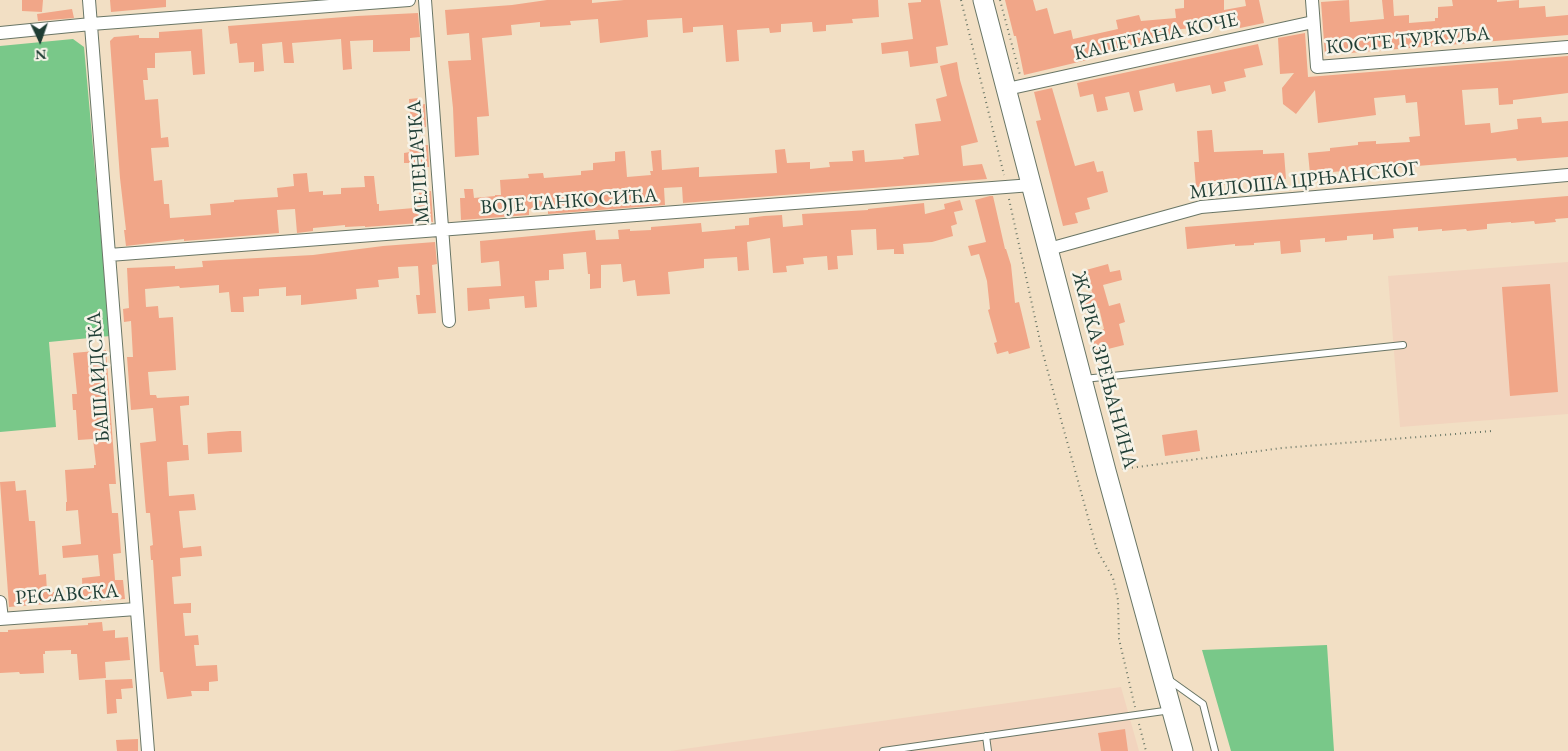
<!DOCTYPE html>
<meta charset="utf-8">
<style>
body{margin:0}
#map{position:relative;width:1568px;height:751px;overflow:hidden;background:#f2dfc4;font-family:"EB Garamond",serif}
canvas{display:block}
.north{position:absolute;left:15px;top:15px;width:50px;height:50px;-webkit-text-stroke:4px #f7f3e8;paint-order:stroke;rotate:177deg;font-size:14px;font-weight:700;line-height:20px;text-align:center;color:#1f3d34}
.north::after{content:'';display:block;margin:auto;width:18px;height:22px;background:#1f3d34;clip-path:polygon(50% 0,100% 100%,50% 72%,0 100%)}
</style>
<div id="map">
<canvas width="1568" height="751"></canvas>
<div class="north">N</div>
</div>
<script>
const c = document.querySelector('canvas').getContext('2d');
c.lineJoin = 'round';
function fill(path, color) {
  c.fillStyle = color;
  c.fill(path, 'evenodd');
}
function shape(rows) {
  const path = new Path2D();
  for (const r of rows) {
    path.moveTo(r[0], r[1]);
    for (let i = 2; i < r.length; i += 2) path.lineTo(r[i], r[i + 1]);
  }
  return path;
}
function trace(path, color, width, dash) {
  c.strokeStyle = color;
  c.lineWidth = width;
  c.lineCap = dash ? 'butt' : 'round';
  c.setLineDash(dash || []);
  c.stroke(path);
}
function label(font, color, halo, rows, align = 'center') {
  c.font = font + ' "EB Garamond",serif';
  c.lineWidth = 5;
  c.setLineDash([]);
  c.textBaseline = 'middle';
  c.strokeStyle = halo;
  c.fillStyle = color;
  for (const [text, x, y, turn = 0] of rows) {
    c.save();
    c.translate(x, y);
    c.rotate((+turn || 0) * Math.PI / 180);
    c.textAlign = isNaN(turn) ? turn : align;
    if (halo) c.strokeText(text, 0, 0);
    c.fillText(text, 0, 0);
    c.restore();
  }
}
fill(shape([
 [1568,262,1568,414,1400,427,1388,276],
 [1121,687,1139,751,670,751]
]), '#f2d4be');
fill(shape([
 [73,39,84,47,110,336,49,342,56,427,0,432,0,46],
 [1327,645,1334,751,1231,751,1202,650]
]), '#79c889');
fill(shape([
 [22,0,43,0,42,12,22,11],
 [110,0,166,0,166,7,111,12],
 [547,0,592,0,592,3,624,0,878,0,879,17,852,19,853,23,826,25,826,31,813,32,812,22,781,24,781,32,770,33,769,28,737,30,739,61,726,62,723,25,693,27,693,32,683,33,682,18,647,20,648,37,600,43,598,19,570,21,571,25,540,27,540,22,511,25,512,35,482,38,489,116,477,117,479,155,455,157,453,108,448,61,471,60,469,33,447,35,445,10,512,5],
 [921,0,940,0,948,45,936,47,938,63,910,67,908,51,882,54,881,43,913,39,908,3,921,2],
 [1005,0,1033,0,1036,11,1047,8,1054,34,1071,30,1073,39,1118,29,1116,20,1139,15,1141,21,1176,18,1175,9,1184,8,1184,0,1224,0,1224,10,1246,6,1245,0,1259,0,1264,23,1240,28,1237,17,1199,20,1199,27,1174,30,1174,37,1152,38,1153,43,1108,52,1108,55,1024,75,1016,36,1014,36],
 [1349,0,1350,22,1384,19,1382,0,1393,0,1394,16,1409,15,1409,23,1435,21,1435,18,1438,18,1438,7,1453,6,1452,0,1497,0,1497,2,1519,0,1519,8,1545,6,1546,17,1568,15,1568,35,1325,55,1321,2],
 [72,9,74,18,38,21,37,14],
 [418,13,420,37,410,38,410,51,373,52,373,40,350,41,352,69,343,70,341,39,292,43,294,63,284,63,282,42,262,44,264,71,254,72,254,62,239,63,237,43,230,44,228,26,357,16],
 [202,29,205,74,193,75,191,51,155,53,155,68,147,68,148,80,143,80,145,100,158,99,161,138,168,137,169,147,151,148,154,181,162,180,164,204,169,204,170,218,211,215,210,204,234,202,234,200,278,197,277,188,294,186,293,174,307,173,309,192,323,191,323,195,341,194,341,188,365,187,364,176,374,176,377,204,379,204,379,211,414,208,414,200,420,200,419,192,431,191,433,222,365,227,365,226,345,227,345,225,313,228,313,231,297,233,295,209,277,210,279,233,184,241,184,239,126,246,124,230,126,230,120,178,110,41,114,37,139,35,139,38,159,38,159,32],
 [1305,33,1308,77,1568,56,1568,93,1513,100,1513,104,1499,105,1498,88,1462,90,1465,125,1490,123,1491,133,1518,129,1517,119,1541,117,1542,123,1568,121,1568,157,1517,161,1516,158,1380,169,1380,166,1355,168,1355,170,1310,174,1308,153,1330,151,1330,148,1358,145,1358,142,1376,141,1376,144,1410,142,1409,137,1420,136,1417,102,1406,103,1405,95,1374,98,1376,115,1318,123,1315,90,1296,114,1283,104,1282,88,1294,73,1280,74,1278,38],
 [1258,44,1263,65,1244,69,1246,77,1224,82,1226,91,1212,94,1210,85,1176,92,1174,83,1139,91,1143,110,1134,112,1129,92,1105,97,1108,110,1097,112,1093,94,1080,97,1077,83],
 [957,62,960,80,978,142,961,146,963,166,982,164,987,179,683,203,682,187,664,188,665,205,548,214,548,208,529,209,529,215,461,220,460,198,465,198,464,189,473,189,474,198,495,196,495,195,501,195,500,180,529,178,528,174,543,173,544,178,581,175,581,171,593,170,593,163,615,161,615,152,625,151,627,177,651,175,650,171,653,171,651,151,661,150,662,170,699,167,699,177,777,173,775,150,785,149,787,163,810,162,810,169,830,167,829,162,853,161,852,151,864,150,865,162,904,159,903,157,919,155,915,124,941,121,936,99,947,96,940,66],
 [1052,88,1075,166,1094,161,1097,172,1103,171,1108,192,1087,198,1090,209,1075,213,1078,223,1063,226,1036,121,1041,120,1034,92],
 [419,98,420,105,425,104,426,127,411,129,409,99],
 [1212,130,1214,152,1263,150,1263,154,1284,153,1286,179,1196,187,1194,162,1199,162,1197,131],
 [428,145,429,167,411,168,410,163,404,163,404,153,410,152,409,147],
 [990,196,993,196,1005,249,1006,249,1011,265,1015,303,1019,302,1030,348,1009,354,1008,351,997,354,994,343,997,342,988,310,990,309,987,281,979,254,971,256,968,246,986,242,975,200],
 [1568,196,1568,218,1555,219,1556,222,1535,224,1534,221,1511,223,1511,222,1487,224,1487,229,1467,231,1466,229,1442,231,1442,229,1418,231,1418,227,1393,229,1394,238,1373,240,1373,234,1347,236,1347,240,1325,242,1325,238,1300,240,1301,252,1281,254,1280,241,1254,243,1254,245,1235,246,1235,244,1187,249,1185,227],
 [960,200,963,210,954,212,957,224,951,226,953,236,932,242,903,244,904,254,894,254,894,249,877,250,876,229,851,230,853,255,837,256,838,269,828,270,827,256,803,258,804,264,786,266,787,272,773,273,770,238,747,242,749,270,738,271,737,257,704,259,704,268,668,272,670,294,637,296,635,280,623,282,621,264,601,265,601,288,590,289,590,274,588,274,586,252,563,254,564,269,549,270,549,280,535,281,537,307,525,308,524,296,489,299,490,309,468,311,467,288,501,286,499,261,481,263,480,241,595,230,596,240,619,239,618,230,630,229,630,231,651,230,651,227,701,223,702,232,735,229,735,226,749,225,749,218,764,216,782,215,783,227,803,225,802,214,868,210,868,209,924,203,925,214,945,209,944,204],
 [435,242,437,264,432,265,436,313,418,314,416,295,420,295,418,266,398,267,399,278,378,280,379,287,356,289,357,299,301,305,301,295,286,296,286,287,259,289,259,296,243,297,244,312,231,312,229,292,219,293,219,285,180,288,179,286,145,289,146,307,158,306,159,318,173,317,176,370,148,372,150,395,156,395,157,398,189,396,189,405,180,406,183,445,188,445,189,460,167,462,169,496,194,494,196,510,179,511,183,548,201,546,202,556,180,558,181,576,172,577,174,604,191,603,191,613,183,613,185,636,198,635,199,645,194,645,196,666,217,665,218,681,209,682,209,691,191,691,192,696,167,699,163,672,160,672,153,560,151,560,150,546,153,545,150,513,146,513,140,443,156,441,153,408,131,410,127,357,133,357,131,321,124,322,123,309,129,308,127,268,175,266,175,269,203,267,202,261,313,255,383,246],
 [1108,264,1110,272,1120,270,1122,280,1103,285,1109,306,1120,303,1125,322,1119,324,1124,345,1096,352,1091,333,1104,329,1099,308,1085,312,1081,295,1092,292,1086,270],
 [1550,284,1558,392,1510,396,1502,287],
 [106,350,116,484,109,484,112,513,118,513,121,553,113,554,115,580,123,580,125,599,83,602,82,578,100,576,98,555,63,558,62,546,81,544,78,510,66,511,66,502,67,502,65,470,94,468,94,465,96,465,93,439,78,440,76,410,73,410,72,394,77,394,73,353],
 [1197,430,1200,451,1165,456,1162,435],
 [231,431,241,431,242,452,208,454,207,433],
 [15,481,16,491,26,490,29,521,35,521,39,575,46,574,47,592,56,592,57,603,9,607,0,482],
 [102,622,103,631,115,630,115,638,128,637,130,660,105,662,106,678,79,680,77,654,71,654,71,650,45,651,45,654,43,654,44,673,20,674,19,672,0,673,0,632,8,632,8,630,88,625,88,623],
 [132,679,133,688,121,689,122,699,116,699,117,713,107,714,105,680],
 [1125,729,1128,751,1101,751,1098,733],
 [138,739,138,751,117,751,116,740]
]), '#f1a688');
const service = shape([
 [1084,379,1403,345],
 [1168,679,1203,704,1215,751],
 [986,736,988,751],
 [883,751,1171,710]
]);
const minor = shape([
 [89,0,148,751],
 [425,0,449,321],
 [1312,0,1317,67,1568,47],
 [0,33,91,24,409,0],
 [1007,89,1313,22],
 [1049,249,1201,207,1568,175],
 [109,255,1032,185],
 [0,602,2,619],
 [0,619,136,609]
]);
const secondary = shape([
 [983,0,1106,471,1183,751]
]);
trace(service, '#697666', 8);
trace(minor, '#697666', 14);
trace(secondary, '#697666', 21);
trace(shape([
 [961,0,1004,175],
 [1000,0,1020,75],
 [1009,199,1042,350,1057,405,1097,550,1113,578,1118,600,1119,639,1135,707],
 [1122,469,1282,448,1492,431],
 [1139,724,1146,751]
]), '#697666', 2, [1, 4]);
trace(service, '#fff', 6);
trace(minor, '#fff', 12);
trace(secondary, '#fff', 19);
label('20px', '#1f3d34', '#f7f3e8', [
 ["КАПЕТАНА КОЧЕ",1156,37,-12],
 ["КОСТЕ ТУРКУЉА",1408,41,-5],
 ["МЕЛЕНАЧКА",419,162,-94],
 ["МИЛОША ЦРЊАНСКОГ",1304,181,-6],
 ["ВОЈЕ ТАНКОСИЋА",569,202,-4],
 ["ЖАРКА ЗРЕЊАНИНА",1104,370,75],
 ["БАШАИДСКА",99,377,-94],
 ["РЕСАВСКА",67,595,-4]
]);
</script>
